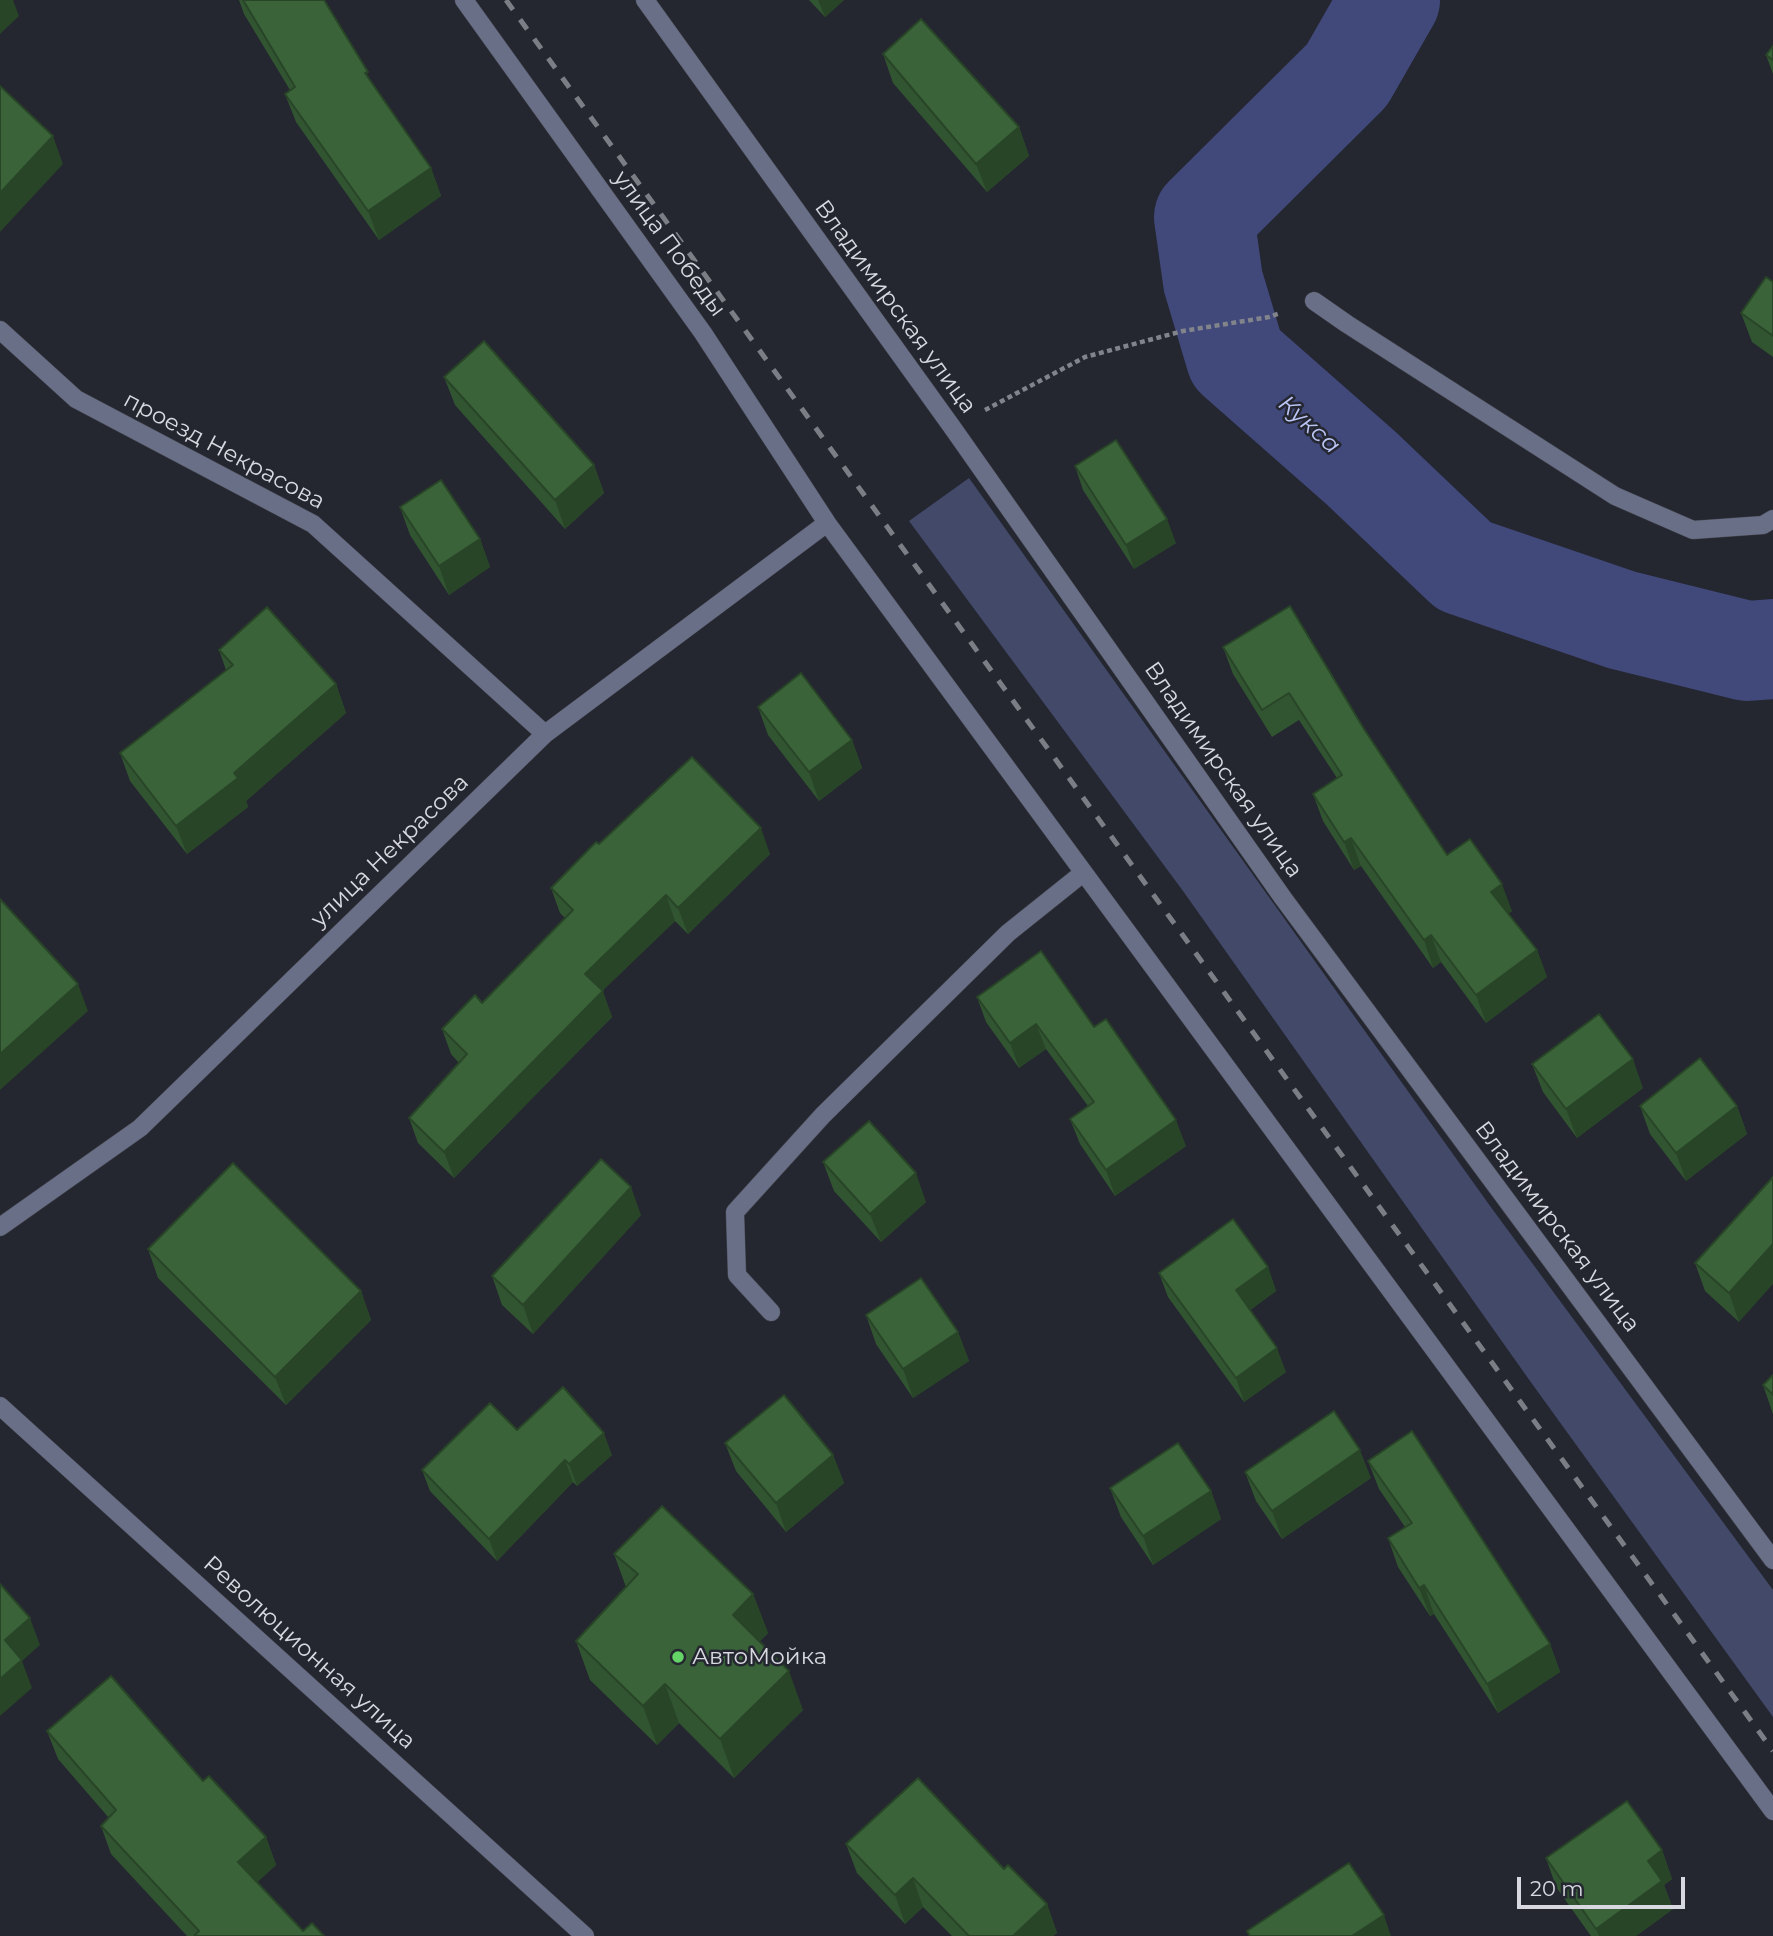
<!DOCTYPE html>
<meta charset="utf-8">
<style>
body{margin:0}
#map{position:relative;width:1773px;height:1936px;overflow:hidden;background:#242630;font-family:Montserrat,sans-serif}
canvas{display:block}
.scale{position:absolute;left:1517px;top:1877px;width:168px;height:32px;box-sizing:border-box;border:4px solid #d8d9e0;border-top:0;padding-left:9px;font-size:21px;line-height:24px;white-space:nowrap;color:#d8d9e0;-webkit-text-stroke:5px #242630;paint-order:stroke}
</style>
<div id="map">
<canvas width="1773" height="1936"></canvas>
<div class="scale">20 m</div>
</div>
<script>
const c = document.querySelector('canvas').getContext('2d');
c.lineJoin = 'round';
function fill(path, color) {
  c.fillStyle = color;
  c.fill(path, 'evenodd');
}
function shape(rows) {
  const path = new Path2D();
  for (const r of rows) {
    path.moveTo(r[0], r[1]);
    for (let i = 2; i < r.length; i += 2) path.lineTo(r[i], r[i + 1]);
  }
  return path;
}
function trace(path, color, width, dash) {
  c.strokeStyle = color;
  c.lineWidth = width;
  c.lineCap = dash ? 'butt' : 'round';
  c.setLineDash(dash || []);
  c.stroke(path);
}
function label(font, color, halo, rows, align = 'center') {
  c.font = font + ' Montserrat,sans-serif';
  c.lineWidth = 5;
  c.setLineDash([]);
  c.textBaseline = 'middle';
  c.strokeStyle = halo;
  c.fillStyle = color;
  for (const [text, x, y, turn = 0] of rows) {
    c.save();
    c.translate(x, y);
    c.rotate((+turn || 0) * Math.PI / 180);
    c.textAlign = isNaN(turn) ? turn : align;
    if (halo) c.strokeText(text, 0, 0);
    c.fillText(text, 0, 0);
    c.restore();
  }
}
fill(shape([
 [969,478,1493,1210,1773,1590,1773,1717,1530,1381,1183,891,909,521]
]), '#434968');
trace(shape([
 [1390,0,1347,75,1204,217,1213,281,1236,358,1361,468,1464,566,1622,620,1747,651,1773,649]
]), '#41497a', 100);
const minor = shape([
 [464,0,703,333,827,523,1773,1811],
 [645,0,952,427,1283,898,1773,1560],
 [1314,301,1347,324,1615,496,1693,530,1763,525,1773,519],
 [0,330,76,399,313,524,545,734],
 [0,1227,140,1128,545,734,827,523],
 [771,1312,737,1275,735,1212,823,1115,1008,933,1083,873],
 [0,1406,585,1936]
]);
trace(minor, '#41434c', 19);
trace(shape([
 [985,410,1085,357,1183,331,1269,317,1280,313]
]), '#82848c', 4.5, [5, 3.5]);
trace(minor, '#696f86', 18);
trace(shape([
 [506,0,1773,1751]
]), '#7c7e86', 5, [12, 12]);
fill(shape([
 [239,0,324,0,371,81,431,168,441,196,379,240,296,122,285,94,290,90,244,14],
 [809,0,844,0,825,17],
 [1773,46,1773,74,1766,55],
 [883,54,1019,127,1029,156,987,192,893,83],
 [1773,282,1773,357,1752,342,1741,313],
 [444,377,594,465,604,493,565,529,455,405],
 [1075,466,1176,543,1134,569,1083,490],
 [400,507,480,539,490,567,449,595,410,535],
 [1223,647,1364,729,1447,855,1512,911,1508,914,1537,950,1547,977,1486,1023,1441,962,1433,968,1361,866,1354,870,1323,821,1313,794,1337,778,1299,720,1272,737,1233,674],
 [219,650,336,684,346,713,246,801,248,807,187,854,130,781,120,753,226,670],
 [758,707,852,740,862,768,819,801,768,735],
 [599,844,770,854,688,934,675,921,602,991,612,1017,454,1178,418,1143,409,1118,459,1063,451,1054,442,1029,482,1003,565,918,560,913,551,888],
 [977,997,1094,1027,1186,1146,1115,1196,1080,1144,1070,1119,1088,1106,1046,1049,1019,1068,986,1022],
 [1532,1064,1643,1088,1577,1138,1543,1092],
 [1640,1106,1737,1106,1747,1134,1686,1181,1650,1134],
 [823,1162,926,1202,881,1242,834,1191],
 [1773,1177,1739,1322,1705,1291,1695,1263],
 [641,1215,533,1334,502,1305,492,1276],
 [148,1249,361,1291,371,1320,286,1405,158,1278],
 [1268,1267,1276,1291,1250,1310,1286,1372,1244,1402,1168,1297,1159,1273],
 [866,1315,958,1332,969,1361,913,1398,876,1344],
 [1773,1375,1773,1414,1763,1385],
 [517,1430,612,1455,577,1486,573,1482,497,1561,430,1491,422,1470],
 [725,1443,833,1455,844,1483,786,1532,736,1471],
 [1368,1461,1550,1644,1560,1672,1498,1713,1434,1614,1430,1616,1398,1567,1388,1538,1405,1527,1379,1489],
 [1245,1472,1371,1478,1282,1539,1256,1501],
 [1110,1488,1211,1491,1221,1519,1153,1565,1121,1517],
 [614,1554,753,1594,768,1633,760,1641,803,1710,734,1778,679,1723,657,1745,590,1680,576,1641,626,1587],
 [47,1731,203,1781,266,1837,276,1865,257,1882,303,1931,324,1936,187,1936,111,1854,101,1826,109,1818,58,1759],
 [846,1844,1004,1869,1047,1904,1057,1933,1053,1936,952,1936,923,1907,905,1924,857,1873],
 [1662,1850,1672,1879,1664,1885,1673,1909,1636,1936,1591,1936,1556,1887,1546,1858]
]), '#325531');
fill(shape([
 [0,0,13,0,19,16,0,34],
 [818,0,844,0,825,17],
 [1019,127,1029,156,987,192,976,164],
 [53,136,63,164,0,232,0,193],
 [431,168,441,196,379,240,368,211],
 [594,465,604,493,565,529,555,500],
 [1167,519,1176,543,1134,569,1126,545],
 [480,539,490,567,449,595,439,566],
 [336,684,346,713,246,801,248,807,187,854,176,826],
 [852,740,862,768,819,801,809,772],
 [761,828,770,854,688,934,678,908],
 [1351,838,1361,866,1354,870,1344,842],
 [1502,884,1512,911,1501,919,1491,892],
 [666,895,675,921,594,999,585,974],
 [1431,935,1441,962,1433,968,1424,940],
 [1537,950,1547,977,1486,1023,1476,995],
 [78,984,88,1011,0,1090,0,1054],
 [603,991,612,1017,454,1178,444,1152],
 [1036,1024,1046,1049,1019,1068,1010,1043],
 [1633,1059,1643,1088,1577,1138,1566,1109],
 [1737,1106,1747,1134,1686,1181,1676,1153],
 [1176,1120,1186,1146,1115,1196,1106,1170],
 [916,1173,926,1202,881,1242,870,1214],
 [631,1187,641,1215,533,1334,523,1305],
 [1773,1244,1773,1284,1739,1322,1729,1293],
 [1268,1267,1276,1291,1245,1314,1236,1290],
 [361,1291,371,1320,286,1405,275,1377],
 [958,1332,969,1361,913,1398,903,1369],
 [1277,1348,1286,1372,1244,1402,1236,1378],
 [604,1433,612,1455,577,1486,569,1464],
 [1360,1450,1371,1478,1282,1539,1272,1511],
 [833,1455,844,1483,786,1532,776,1503],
 [565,1460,573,1482,497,1561,489,1539],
 [1211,1491,1221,1519,1153,1565,1143,1536],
 [1424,1585,1434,1614,1430,1616,1419,1588],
 [753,1594,768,1633,747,1654,733,1615],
 [30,1618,40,1645,22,1661,32,1688,0,1716,0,1679,5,1640],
 [1550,1644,1560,1672,1498,1713,1487,1684],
 [789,1671,803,1710,734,1778,720,1739],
 [665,1684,679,1723,657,1745,643,1706],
 [266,1837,276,1865,249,1890,238,1862],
 [1662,1850,1672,1879,1664,1885,1673,1909,1636,1936,1599,1936,1596,1929,1648,1861],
 [913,1878,923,1907,905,1924,895,1895],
 [1047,1904,1057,1933,1053,1936,1013,1936],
 [1384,1915,1391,1936,1352,1936]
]), '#294528');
const building = shape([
 [243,0,324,0,368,72,365,73,431,168,368,211,285,94,295,87,243,0],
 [921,19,1019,127,976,164,883,54,921,19],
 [1773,46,1773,60,1766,55,1773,46],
 [0,86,53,136,0,193,0,86],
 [1766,277,1773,282,1773,336,1741,313,1766,277],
 [484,341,594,465,555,500,444,377,484,341],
 [1116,440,1167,519,1126,545,1075,466,1116,440],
 [441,480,480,539,439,566,400,507,441,480],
 [1290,606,1364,729,1447,855,1470,839,1502,884,1491,892,1537,950,1476,995,1431,935,1424,940,1351,838,1344,842,1313,794,1342,775,1289,693,1262,710,1223,647,1290,606],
 [267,607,336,684,234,773,238,778,176,826,120,753,233,665,219,650,267,607],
 [801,673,852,740,809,772,758,707,801,673],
 [692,757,761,828,678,908,666,895,585,974,603,991,444,1152,409,1118,467,1054,442,1029,475,995,482,1003,573,910,551,888,596,842,599,844,692,757],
 [0,899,78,984,0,1054,0,899],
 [1041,951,1094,1027,1106,1019,1176,1120,1106,1170,1070,1119,1094,1102,1036,1024,1010,1043,977,997,1041,951],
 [1599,1014,1633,1059,1566,1109,1532,1064,1599,1014],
 [1700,1058,1737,1106,1676,1153,1640,1106,1700,1058],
 [869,1121,916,1173,870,1214,823,1162,869,1121],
 [601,1159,631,1187,523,1305,492,1276,601,1159],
 [233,1163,361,1291,275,1377,148,1249,233,1163],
 [1773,1177,1773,1244,1729,1293,1695,1263,1773,1177],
 [1233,1219,1268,1267,1236,1290,1277,1348,1236,1378,1159,1273,1233,1219],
 [921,1278,958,1332,903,1369,866,1315,921,1278],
 [1773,1375,1773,1395,1763,1385,1773,1375],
 [563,1387,604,1433,569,1464,565,1460,489,1539,422,1470,490,1403,517,1430,563,1387],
 [784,1395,833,1455,776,1503,725,1443,784,1395],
 [1334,1411,1360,1450,1272,1511,1245,1472,1334,1411],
 [1412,1431,1550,1644,1487,1684,1424,1585,1419,1588,1388,1538,1412,1523,1368,1461,1412,1431],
 [1178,1443,1211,1491,1143,1536,1110,1488,1178,1443],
 [662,1506,753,1594,733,1615,789,1671,720,1739,665,1684,643,1706,576,1641,638,1574,614,1554,662,1506],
 [0,1584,30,1618,5,1640,22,1660,0,1679,0,1584],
 [111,1676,203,1781,209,1776,266,1837,238,1862,303,1931,312,1923,324,1936,194,1936,199,1931,101,1826,116,1810,47,1731,111,1676],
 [918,1778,1004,1869,1008,1865,1047,1904,1013,1936,969,1936,913,1878,895,1895,846,1844,918,1778],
 [1627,1801,1662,1850,1648,1861,1662,1881,1596,1929,1546,1858,1627,1801],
 [1349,1863,1384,1915,1352,1936,1250,1936,1247,1931,1349,1863]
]);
fill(building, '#3a6339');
trace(building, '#294528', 2);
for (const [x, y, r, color] of [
 [678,1657,7,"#65d467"]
]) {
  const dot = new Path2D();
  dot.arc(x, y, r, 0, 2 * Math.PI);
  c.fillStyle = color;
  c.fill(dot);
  trace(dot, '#242630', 2.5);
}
label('23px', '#d8d9e0', '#242630', [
 ["улица Победы",669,244,54],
 ["Владимирская улица",895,307,54],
 ["проезд Некрасова",224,451,28],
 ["Владимирская улица",1223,770,55],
 ["улица Некрасова",390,851,-44],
 ["Владимирская улица",1557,1227,53],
 ["Революционная улица",309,1653,42]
]);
label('23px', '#d8d9e0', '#242630', [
 ["АвтоМойка",692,1657]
], 'left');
label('italic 24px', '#bac5f4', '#242630', [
 ["Кукса",1309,425,42]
]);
</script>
